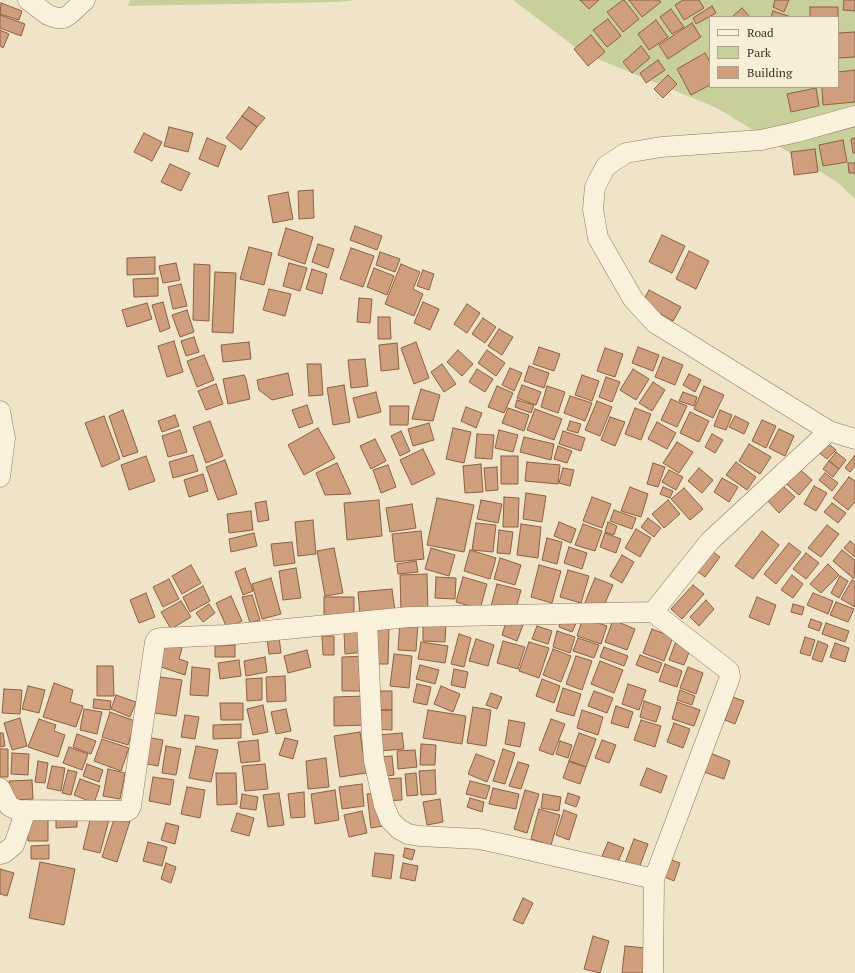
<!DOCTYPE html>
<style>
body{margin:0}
#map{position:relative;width:855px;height:973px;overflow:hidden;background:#f0e4c8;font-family:"PT Serif",serif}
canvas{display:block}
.legend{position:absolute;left:709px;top:16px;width:130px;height:72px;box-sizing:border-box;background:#f7eed8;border:1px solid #ada18e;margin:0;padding:5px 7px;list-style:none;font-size:12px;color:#3d2e20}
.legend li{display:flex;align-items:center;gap:8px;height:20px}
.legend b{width:20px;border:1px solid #ada18e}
</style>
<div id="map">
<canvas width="855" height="973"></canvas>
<ul class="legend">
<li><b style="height:5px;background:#faf1dc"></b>Road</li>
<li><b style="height:11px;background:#c9cf9b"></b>Park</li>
<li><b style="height:11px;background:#cf9f7d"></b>Building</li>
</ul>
</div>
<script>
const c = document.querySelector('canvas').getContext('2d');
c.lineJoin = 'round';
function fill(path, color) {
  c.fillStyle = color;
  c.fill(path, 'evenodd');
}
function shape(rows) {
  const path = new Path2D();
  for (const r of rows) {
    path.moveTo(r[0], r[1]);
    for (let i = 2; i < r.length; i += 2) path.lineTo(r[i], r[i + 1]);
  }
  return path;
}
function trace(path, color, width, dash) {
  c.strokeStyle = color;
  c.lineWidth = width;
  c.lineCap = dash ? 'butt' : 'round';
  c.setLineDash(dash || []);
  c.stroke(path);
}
fill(shape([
 [130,0,356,0,338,2,128,6],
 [513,0,855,0,855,199,837,182,717,108,583,53],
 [710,17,838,17,838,87,710,87]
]), '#c9cf9b');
const building = shape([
 [580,0,599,0,589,9,580,0],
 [623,0,624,0,639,19,623,32,607,12,623,0],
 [629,0,659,0,661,2,642,17,629,0],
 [683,0,699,0,704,8,684,20,675,5,683,0],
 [775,0,789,0,784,12,773,7,775,0],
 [844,0,855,0,855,11,843,10,844,0],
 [1,3,22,11,19,20,0,14,1,3],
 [712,6,716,13,696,24,693,18,712,6],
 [810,7,838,7,838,28,838,17,810,17,810,7],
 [742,8,750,17,732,17,742,8],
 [671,9,684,27,672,34,660,17,671,9],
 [773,11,791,17,771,17,773,11],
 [0,15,25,24,21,36,0,28,0,15],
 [608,19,621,36,607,47,593,30,608,19],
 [656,20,668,37,649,50,638,34,656,20],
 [692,23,701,37,668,59,659,45,692,23],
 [0,30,9,34,3,48,0,46,0,30],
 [855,32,855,57,838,58,838,33,855,32],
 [591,35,605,52,588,66,574,49,591,35],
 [641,46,650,58,632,73,623,62,641,46],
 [705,53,710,62,710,85,691,95,677,69,705,53],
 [658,60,665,70,646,83,640,73,658,60],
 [855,70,855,102,823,105,822,87,838,87,838,72,855,70],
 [668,75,677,84,663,98,654,89,668,75],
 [816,88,819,106,791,112,787,94,816,88],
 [249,107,265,118,257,127,242,116,249,107],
 [242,116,257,127,241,150,226,138,242,116],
 [169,127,193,133,188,152,164,146,169,127],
 [144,133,162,142,152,161,134,152,144,133],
 [207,138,226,146,218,167,199,159,207,138],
 [855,138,855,153,853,153,851,139,855,138],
 [843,140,847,162,823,166,819,145,843,140],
 [815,149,818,172,794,175,791,152,815,149],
 [848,163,855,163,855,173,849,173,848,163],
 [170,164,190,173,181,191,161,182,170,164],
 [313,190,314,218,299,219,298,191,313,190],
 [288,192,293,219,273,223,268,196,288,192],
 [355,226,382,236,377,250,350,240,355,226],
 [286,228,313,237,305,264,278,255,286,228],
 [662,235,685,246,672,273,649,262,662,235],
 [318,244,334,249,328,268,312,262,318,244],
 [249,247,272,253,264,285,240,279,249,247],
 [351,248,374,256,363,287,340,279,351,248],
 [689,251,709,261,696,289,676,279,689,251],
 [380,252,400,259,395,272,376,265,380,252],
 [155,257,155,274,127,275,127,258,155,257],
 [176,263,180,280,163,283,159,266,176,263],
 [289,263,307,268,300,291,283,286,289,263],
 [194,264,210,265,209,321,193,320,194,264],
 [401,264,420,272,413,289,423,294,414,316,385,304,401,264],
 [374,268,394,276,387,295,367,287,374,268],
 [312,269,327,274,322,294,306,289,312,269],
 [423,270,434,274,429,290,417,286,423,270],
 [215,272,236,273,233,333,212,332,215,272],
 [158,278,158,296,134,297,133,279,158,278],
 [181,284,187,306,173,309,168,287,181,284],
 [269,289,291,294,285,316,263,310,269,289],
 [649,290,681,307,673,321,642,303,649,290],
 [359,298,372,299,370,323,357,322,359,298],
 [163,302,170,328,160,332,152,305,163,302],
 [423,302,439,309,430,330,414,323,423,302],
 [147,303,152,319,127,327,122,310,147,303],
 [467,304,480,313,467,333,454,324,467,304],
 [187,310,194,332,180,337,172,315,187,310],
 [378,317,390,317,391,339,378,339,378,317],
 [483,318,496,327,485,343,472,334,483,318],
 [499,329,513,337,502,355,488,346,499,329],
 [194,337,199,352,186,356,181,341,194,337],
 [174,341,183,372,167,377,158,346,174,341],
 [249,342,251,359,223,362,221,345,249,342],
 [416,342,429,378,414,384,401,348,416,342],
 [397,343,399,369,381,371,379,345,397,343],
 [539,347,560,354,554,371,533,364,539,347],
 [638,347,659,355,653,371,632,363,638,347],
 [605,348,623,354,615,377,597,371,605,348],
 [458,350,473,364,462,376,447,362,458,350],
 [487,350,505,363,496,376,478,363,487,350],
 [204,355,214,380,197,387,187,361,204,355],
 [663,357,683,365,675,385,655,377,663,357],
 [365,359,368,386,351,388,348,360,365,359],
 [307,364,321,364,323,395,309,396,307,364],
 [442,364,456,384,444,392,431,372,442,364],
 [529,366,549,373,544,388,524,381,529,366],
 [510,368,522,373,514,391,502,385,510,368],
 [477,369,493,379,485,392,469,382,477,369],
 [633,369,649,379,636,400,620,390,633,369],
 [288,373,293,395,272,400,259,390,257,380,288,373],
 [689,374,701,380,695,392,683,385,689,374],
 [244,375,246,379,250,399,228,404,223,379,244,375],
 [582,375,599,381,592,401,575,395,582,375],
 [606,377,620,382,612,402,599,397,606,377],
 [653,382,665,390,652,411,639,403,653,382],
 [216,384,223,404,206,410,198,391,216,384],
 [344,385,350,422,333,425,327,388,344,385],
 [522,385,541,392,536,405,517,398,522,385],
 [497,386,513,393,504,413,488,407,497,386],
 [547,386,565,392,558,413,541,407,547,386],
 [704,386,724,395,713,418,694,409,704,386],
 [421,389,440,395,433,421,412,419,421,389],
 [376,392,381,412,358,418,353,398,376,392],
 [683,392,697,397,694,406,679,401,683,392],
 [570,396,592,403,585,421,564,413,570,396],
 [671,399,687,406,677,427,661,420,671,399],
 [517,400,534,405,531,413,515,407,517,400],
 [597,401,612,407,600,436,585,430,597,401],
 [307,405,313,423,299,428,292,410,307,405],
 [390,406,409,406,408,425,390,425,390,406],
 [466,407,482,413,476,428,461,421,466,407],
 [508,408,529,415,524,431,502,423,508,408],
 [635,408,651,414,641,440,625,434,635,408],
 [535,409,562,419,554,440,527,430,535,409],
 [123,410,138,452,123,457,109,416,123,410],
 [720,410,732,415,726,430,714,426,720,410],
 [690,412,709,421,699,442,680,433,690,412],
 [175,415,179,426,162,432,158,421,175,415],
 [104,416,120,459,102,467,85,423,104,416],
 [735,416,749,423,744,434,729,427,735,416],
 [610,417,625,422,615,446,601,440,610,417],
 [762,420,776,426,766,448,752,441,762,420],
 [210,421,223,456,206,463,193,427,210,421],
 [570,421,581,424,578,433,567,430,570,421],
 [657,422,676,433,667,449,648,439,657,422],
 [429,423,434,440,413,446,408,429,429,423],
 [318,428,335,458,304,475,288,445,318,428],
 [453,428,471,432,464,463,446,459,453,428],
 [779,429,794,436,785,456,769,448,779,429],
 [180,430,187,452,168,457,162,436,180,430],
 [499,430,518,435,513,452,495,448,499,430],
 [401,431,410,451,400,456,391,436,401,431],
 [563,431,585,438,581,451,559,444,563,431],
 [477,434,494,435,492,459,475,458,477,434],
 [712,434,723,440,715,453,705,447,712,434],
 [524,437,554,444,551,460,520,452,524,437],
 [375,439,386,461,371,469,360,446,375,439],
 [825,441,836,450,827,459,817,451,825,441],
 [677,442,693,452,679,473,663,463,677,442],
 [749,444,771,457,760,474,739,461,749,444],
 [558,446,572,451,567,463,554,459,558,446],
 [423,449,435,474,412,485,400,460,423,449],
 [836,452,846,460,839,469,829,461,836,452],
 [193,455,198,471,173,478,169,462,193,455],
 [855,455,855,466,850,472,845,468,855,455],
 [146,456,155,481,129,490,121,465,146,456],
 [501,456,518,456,518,484,501,484,501,456],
 [225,460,237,494,218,500,206,467,225,460],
 [829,461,839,469,833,477,823,469,829,461],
 [527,462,560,465,558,484,525,481,527,462],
 [736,462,756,477,747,490,726,475,736,462],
 [337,463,351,494,325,495,316,473,337,463],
 [653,463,665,467,658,487,647,484,653,463],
 [481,464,483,492,465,493,463,466,481,464],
 [388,465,396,487,381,493,373,470,388,465],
 [796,466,812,480,799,495,783,481,796,466],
 [497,467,498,490,486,491,484,468,497,467],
 [563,468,574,470,570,486,559,483,563,468],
 [699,468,713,480,702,493,688,481,699,468],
 [669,470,683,477,676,490,662,482,669,470],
 [825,473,838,483,832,491,819,480,825,473],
 [203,474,208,491,189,497,184,480,203,474],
 [849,477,855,481,855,502,848,510,833,498,849,477],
 [722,478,738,487,729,502,714,492,722,478],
 [783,486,795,497,779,513,768,501,783,486],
 [814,486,827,493,816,511,804,504,814,486],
 [630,487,648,494,641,517,621,511,630,487],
 [663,487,673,491,670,498,660,494,663,487],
 [684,488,703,509,690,520,671,499,684,488],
 [526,493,546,496,542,522,523,519,526,493],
 [504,497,519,498,518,527,503,527,504,497],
 [592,497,611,504,602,528,583,521,592,497],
 [437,498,474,505,464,552,427,545,437,498],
 [379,500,382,536,347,540,344,503,379,500],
 [481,500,502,504,498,523,477,519,481,500],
 [668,500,680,514,664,528,652,514,668,500],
 [266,501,269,520,258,522,255,503,266,501],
 [832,503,846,513,838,523,824,512,832,503],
 [412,504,416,528,390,532,386,508,412,504],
 [614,510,636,518,632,529,610,521,614,510],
 [251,511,253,530,229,533,227,514,251,511],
 [648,518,661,528,654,537,641,527,648,518],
 [313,520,316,554,298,556,295,522,313,520],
 [559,522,576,529,571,543,554,536,559,522],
 [608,522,617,526,614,535,605,532,608,522],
 [476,523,496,525,493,552,472,550,476,523],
 [521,524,541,527,538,558,517,555,521,524],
 [583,524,602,531,595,551,575,545,583,524],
 [827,525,839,534,821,557,808,548,827,525],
 [636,529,651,538,640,557,625,548,636,529],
 [499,530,513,532,510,554,497,553,499,530],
 [421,531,424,559,395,562,392,534,421,531],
 [762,531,779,545,753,579,735,566,762,531],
 [254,533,257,546,231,552,229,539,254,533],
 [605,533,621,539,616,553,600,547,605,533],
 [547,538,562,542,557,564,542,560,547,538],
 [850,541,855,545,855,557,844,548,850,541],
 [292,542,295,563,274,566,271,544,292,542],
 [789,543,801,552,776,584,764,574,789,543],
 [569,547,587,553,582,569,564,563,569,547],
 [334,548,343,593,325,596,317,551,334,548],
 [431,548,455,555,449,576,425,569,431,548],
 [708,548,720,557,705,577,693,568,708,548],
 [470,550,496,558,490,579,464,571,470,550],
 [842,550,855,560,854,579,833,561,842,550],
 [806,553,819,563,806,579,793,569,806,553],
 [622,555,634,562,622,583,610,576,622,555],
 [500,558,521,565,515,585,494,579,500,558],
 [416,561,418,572,398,574,397,564,416,561],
 [828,564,839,575,821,593,810,584,828,564],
 [191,565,201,583,182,594,172,576,191,565],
 [539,565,561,571,552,603,531,597,539,565],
 [245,568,253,591,243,595,235,572,245,568],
 [296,568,301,598,283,600,279,571,296,568],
 [568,570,589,576,581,603,560,597,568,570],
 [427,574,428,611,401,611,400,575,427,574],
 [792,575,803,584,793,598,781,590,792,575],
 [840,576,848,581,839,598,831,593,840,576],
 [436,577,456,578,455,599,435,598,436,577],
 [463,577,487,584,480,609,456,602,463,577],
 [271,578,281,614,262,619,252,584,271,578],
 [595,578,613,585,601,612,584,605,595,578],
 [169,579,179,599,163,607,153,587,169,579],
 [852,580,855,582,855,607,841,599,852,580],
 [497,584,521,590,515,612,491,606,497,584],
 [693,585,704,594,682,619,671,609,693,585],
 [203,586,210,601,190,612,183,597,203,586],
 [392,589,395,611,360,615,358,592,392,589],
 [146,593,155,617,139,623,130,600,146,593],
 [813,593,833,601,828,614,807,605,813,593],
 [252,595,260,620,250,623,242,597,252,595],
 [231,596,242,621,227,628,216,603,231,596],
 [324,597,354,597,354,619,324,620,324,597],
 [757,597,776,605,769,625,749,617,757,597],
 [706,600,714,609,699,626,690,617,706,600],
 [181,601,191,617,171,629,161,612,181,601],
 [836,602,854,609,848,622,830,615,836,602],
 [209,604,215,613,203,622,196,613,209,604],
 [793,604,804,607,802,615,791,612,793,604],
 [563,615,577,621,572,632,559,627,563,615],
 [583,618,607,626,601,644,577,636,583,618],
 [507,619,523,625,517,641,502,635,507,619],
 [811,619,822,623,819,631,808,627,811,619],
 [613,620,635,629,627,650,605,642,613,620],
 [400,621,418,623,416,651,398,650,400,621],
 [423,623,446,624,445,642,423,641,423,623],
 [826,623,849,631,845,642,822,634,826,623],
 [537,626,552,631,548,644,532,639,537,626],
 [373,627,389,628,388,664,372,664,373,627],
 [652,629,673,637,664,661,643,653,652,629],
 [364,630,365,652,345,654,344,632,364,630],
 [557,631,575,637,570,653,553,647,557,631],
 [459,634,471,638,464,667,451,664,459,634],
 [322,636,334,636,334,655,323,655,322,636],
 [279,637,281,653,269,654,267,638,279,637],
 [805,637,815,640,810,656,800,653,805,637],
 [578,638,599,645,594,658,573,651,578,638],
 [476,639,494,645,488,666,469,661,476,639],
 [503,641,525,647,518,669,497,663,503,641],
 [676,641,691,647,684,665,669,660,676,641],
 [818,641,828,645,822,662,812,659,818,641],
 [421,642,448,646,445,663,418,659,421,642],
 [529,642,549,648,539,678,519,671,529,642],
 [165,643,182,648,179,659,188,662,185,675,158,666,165,643],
 [835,643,849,648,845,662,830,657,835,643],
 [235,645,235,657,215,657,215,646,235,645],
 [604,647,628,656,624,666,600,657,604,647],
 [553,649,571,656,561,682,543,675,553,649],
 [307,650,311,667,288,673,284,656,307,650],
 [394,654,412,656,409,688,390,686,394,654],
 [640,655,662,663,658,673,636,665,640,655],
 [367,656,368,691,342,691,342,657,367,656],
 [576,656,592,661,582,690,566,684,576,656],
 [265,657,267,672,246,676,244,661,265,657],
 [239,660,241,676,220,679,218,663,239,660],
 [600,661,623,670,614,693,591,684,600,661],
 [665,664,682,671,677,687,659,681,665,664],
 [420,665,439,670,435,684,416,679,420,665],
 [97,666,113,666,114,696,97,696,97,666],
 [192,667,210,669,208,696,190,695,192,667],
 [688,667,703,673,696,694,680,688,688,667],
 [454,669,468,672,465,688,451,685,454,669],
 [285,676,286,701,267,702,266,677,285,676],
 [160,677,182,680,176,716,154,713,160,677],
 [262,678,262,700,247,701,246,679,262,678],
 [542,679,560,686,554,703,536,696,542,679],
 [54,683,73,690,70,702,83,706,76,727,43,717,54,683],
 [417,684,431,687,427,705,413,702,417,684],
 [628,684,646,690,639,710,622,704,628,684],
 [28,686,45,690,39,713,22,709,28,686],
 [441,686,460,694,453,712,434,704,441,686],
 [563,688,581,694,574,716,556,711,563,688],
 [4,689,22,690,20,714,2,713,4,689],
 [680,690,695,696,692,705,677,700,680,690],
 [373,691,392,691,392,710,372,710,373,691],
 [594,691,613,698,607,713,588,706,594,691],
 [491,693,502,697,497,709,486,705,491,693],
 [116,695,136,702,130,717,111,709,116,695],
 [366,696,366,725,334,726,334,697,366,696],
 [733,697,744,701,735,724,725,720,733,697],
 [94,699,111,701,110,710,93,708,94,699],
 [644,701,661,707,656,722,640,717,644,701],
 [677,702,700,710,694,726,672,719,677,702],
 [220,703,243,703,243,720,221,720,220,703],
 [263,705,268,732,253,735,247,709,263,705],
 [616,706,633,712,628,728,611,723,616,706],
 [473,707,491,710,486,746,467,743,473,707],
 [84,709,102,712,97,734,80,730,84,709],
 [286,709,291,731,276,734,271,712,286,709],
 [372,710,392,710,392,730,372,729,372,710],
 [428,710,466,716,462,744,423,738,428,710],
 [582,710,603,717,598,735,577,728,582,710],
 [110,712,135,721,128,745,102,737,110,712],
 [185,715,199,717,195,739,181,737,185,715],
 [20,718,27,746,12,750,4,723,20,718],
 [39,719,56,725,54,731,65,735,58,757,28,747,39,719],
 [551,719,565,724,553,755,539,750,551,719],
 [509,720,525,723,520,747,505,744,509,720],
 [641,720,661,726,655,747,634,740,641,720],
 [674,723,690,729,683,748,667,742,674,723],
 [241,724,241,738,213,739,213,725,241,724],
 [360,732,366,773,340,777,334,736,360,732],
 [0,733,3,733,5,746,0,747,0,733],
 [402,733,404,749,378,751,377,735,402,733],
 [579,733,596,739,586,767,569,761,579,733],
 [77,734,96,741,91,754,73,747,77,734],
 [146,737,163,740,158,766,142,763,146,737],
 [285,738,298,741,293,759,279,755,285,738],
 [102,739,129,748,121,771,94,761,102,739],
 [258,740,260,761,241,763,238,742,258,740],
 [602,740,616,745,609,763,595,758,602,740],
 [560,741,572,745,568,758,556,754,560,741],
 [421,744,436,745,435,765,420,765,421,744],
 [166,746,181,749,176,775,162,773,166,746],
 [196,746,218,750,211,782,189,778,196,746],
 [69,747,88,754,82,770,63,763,69,747],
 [0,749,8,749,8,777,0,777,0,749],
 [503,749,515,753,505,784,493,781,503,749],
 [415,750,417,767,398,769,397,751,415,750],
 [12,753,29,754,28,775,11,774,12,753],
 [710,753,730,761,724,779,704,772,710,753],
 [476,754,495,761,487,782,468,774,476,754],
 [392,756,394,775,381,777,379,757,392,756],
 [326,758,329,787,308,789,306,761,326,758],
 [38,761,48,763,45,783,35,782,38,761],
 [569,761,586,767,580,784,563,778,569,761],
 [518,762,529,765,521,789,509,786,518,762],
 [87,764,103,770,99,782,83,776,87,764],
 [265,764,268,789,245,791,242,766,265,764],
 [52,766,65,768,61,791,47,788,52,766],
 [647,768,667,776,661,793,640,785,647,768],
 [108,769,125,773,120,799,103,796,108,769],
 [68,770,77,772,71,795,62,793,68,770],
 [435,770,436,794,421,795,419,771,435,770],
 [216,773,236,773,237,804,217,805,216,773],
 [416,773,418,795,407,796,405,774,416,773],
 [153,777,174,780,170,805,149,801,153,777],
 [401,778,402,800,385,801,384,779,401,778],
 [80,779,100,786,94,803,74,795,80,779],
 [32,780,33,799,10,800,9,781,32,780],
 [470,781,490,786,486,799,466,794,470,781],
 [362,784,364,806,342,809,339,787,362,784],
 [187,787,205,790,200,818,181,814,187,787],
 [493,788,519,794,516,809,489,804,493,788],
 [335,790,339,820,315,824,311,794,335,790],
 [525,790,539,794,527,833,514,829,525,790],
 [304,792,305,817,291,818,288,794,304,792],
 [279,793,284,825,268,827,263,795,279,793],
 [379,793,383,826,371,828,367,794,379,793],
 [568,793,580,797,576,807,565,803,568,793],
 [242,794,258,797,256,810,240,808,242,794],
 [543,794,561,797,559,811,541,808,543,794],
 [470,798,484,802,482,812,467,807,470,798],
 [440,799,443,822,427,825,423,802,440,799],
 [539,809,560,815,551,845,531,839,539,809],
 [564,810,577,815,569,840,556,835,564,810],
 [56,811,77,811,77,827,56,828,56,811],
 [362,811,367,833,349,837,344,815,362,811],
 [27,812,48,812,48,841,28,841,27,812],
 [92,812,110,816,100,853,83,849,92,812],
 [237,813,254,818,249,836,231,831,237,813],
 [115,816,130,821,117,862,102,857,115,816],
 [166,823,179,826,175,844,161,840,166,823],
 [634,839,648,844,639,868,625,863,634,839],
 [148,842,167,847,162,866,143,861,148,842],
 [608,842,624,848,618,862,602,856,608,842],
 [49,845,49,859,31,859,31,846,49,845],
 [405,848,415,850,412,860,403,857,405,848],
 [375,853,394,855,391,879,372,876,375,853],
 [666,858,680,863,674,881,660,875,666,858],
 [40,862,75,869,64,925,29,918,40,862],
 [166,863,176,867,171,883,161,879,166,863],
 [403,863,418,866,415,881,400,878,403,863],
 [0,869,14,873,7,896,0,894,0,869],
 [523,898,533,903,523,924,513,920,523,898],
 [593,936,609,941,600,973,584,969,593,936],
 [625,946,646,948,643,973,622,973,625,946]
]);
fill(building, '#cf9f7d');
trace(building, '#8d5f41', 1);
const street = shape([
 [28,0,48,15,57,18,64,18,70,14,85,0],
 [855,116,797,132,761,140,661,147,626,153,606,166,595,187,593,209,598,238,633,299,655,323,829,431,855,439],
 [0,411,5,438,0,477],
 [653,612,710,541,829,431],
 [367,621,372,736,374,761,384,805,390,820,399,829,408,834,419,836,479,839,507,845,654,879],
 [0,788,9,806,17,810,127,811,129,810,131,806,155,642,157,639,161,638,225,635,409,617,653,612,729,671,730,677,654,879,653,973],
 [0,854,4,853,14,845,26,810]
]);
trace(street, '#8d765c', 21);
trace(street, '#faf1dc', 20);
</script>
